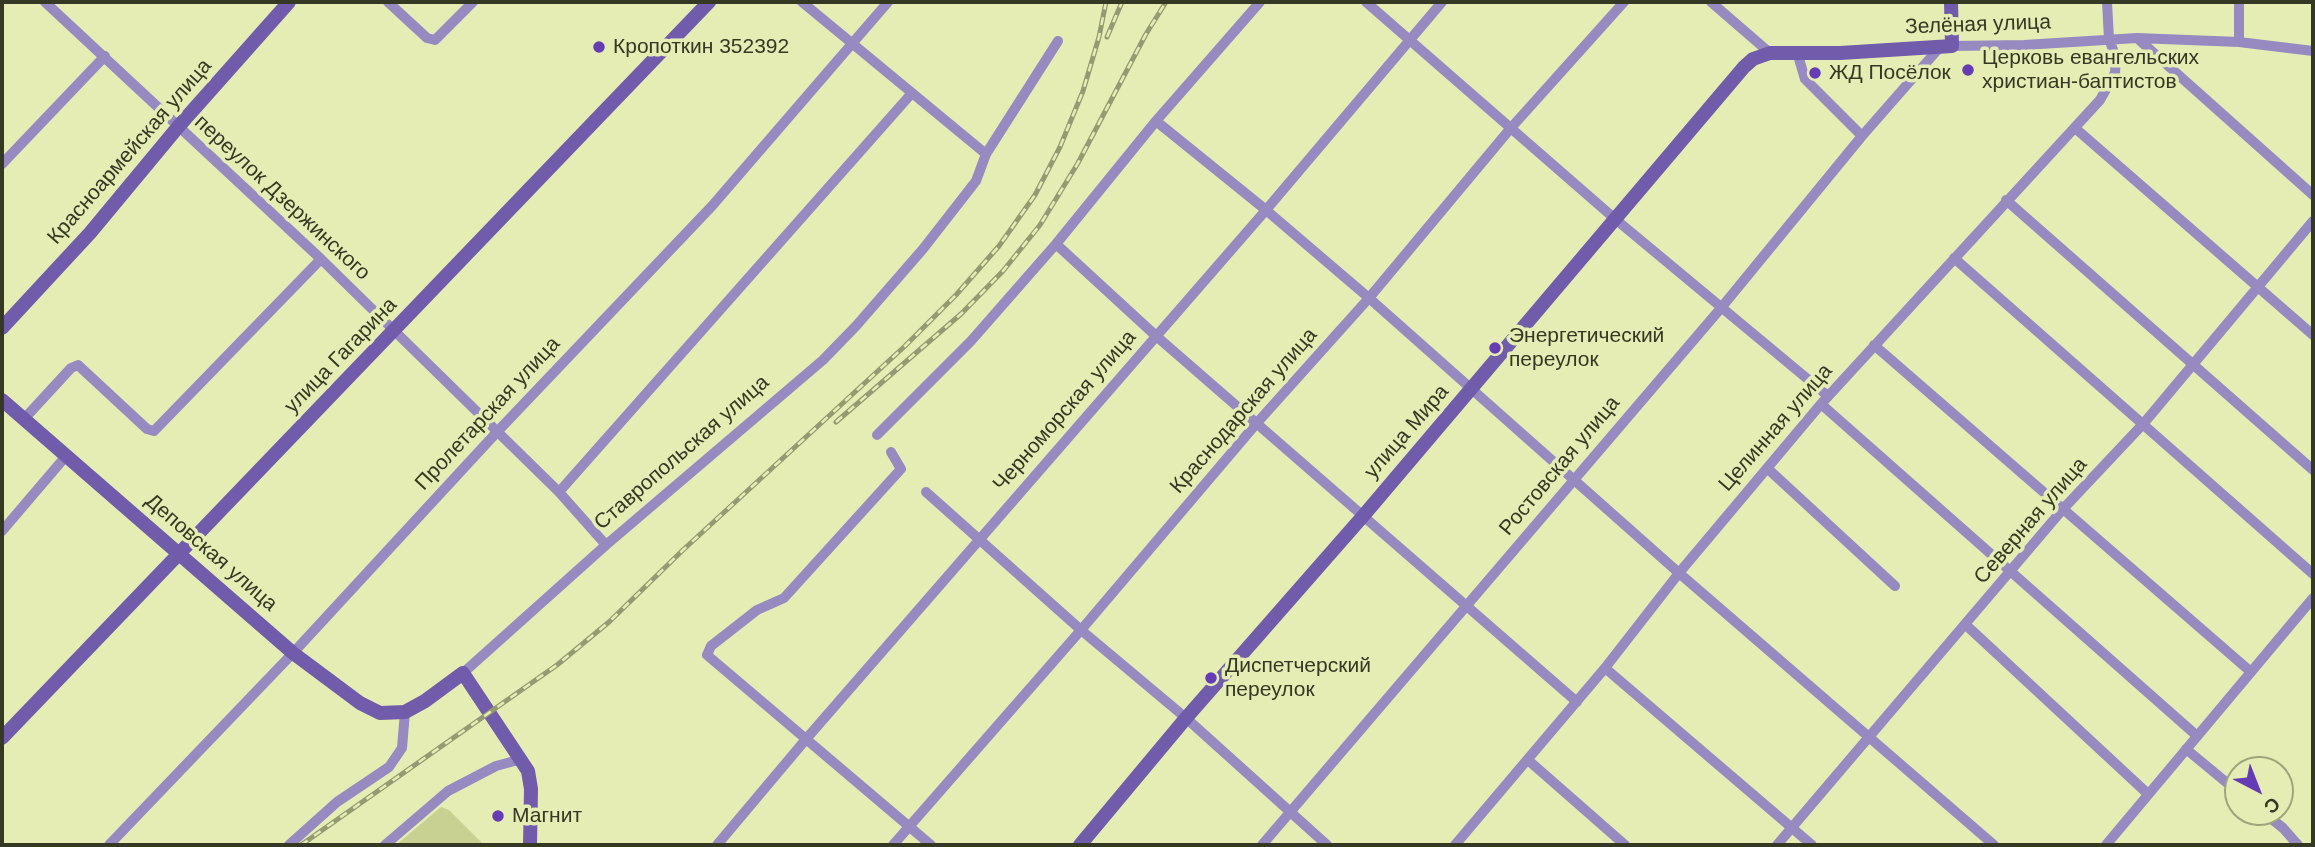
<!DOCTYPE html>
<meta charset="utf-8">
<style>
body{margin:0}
#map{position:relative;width:2315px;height:847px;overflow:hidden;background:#e5edb5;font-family:Helvetica,sans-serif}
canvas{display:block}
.frame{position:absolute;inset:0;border:4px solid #353822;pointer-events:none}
.north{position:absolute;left:2224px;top:756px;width:70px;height:70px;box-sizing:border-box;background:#e5edb5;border:2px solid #9fa57a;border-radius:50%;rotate:138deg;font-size:19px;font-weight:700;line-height:28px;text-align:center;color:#353822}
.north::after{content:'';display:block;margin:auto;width:24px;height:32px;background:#663cb4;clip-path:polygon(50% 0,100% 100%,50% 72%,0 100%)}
</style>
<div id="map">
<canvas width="2315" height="847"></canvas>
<div class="frame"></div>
<div class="north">С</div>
</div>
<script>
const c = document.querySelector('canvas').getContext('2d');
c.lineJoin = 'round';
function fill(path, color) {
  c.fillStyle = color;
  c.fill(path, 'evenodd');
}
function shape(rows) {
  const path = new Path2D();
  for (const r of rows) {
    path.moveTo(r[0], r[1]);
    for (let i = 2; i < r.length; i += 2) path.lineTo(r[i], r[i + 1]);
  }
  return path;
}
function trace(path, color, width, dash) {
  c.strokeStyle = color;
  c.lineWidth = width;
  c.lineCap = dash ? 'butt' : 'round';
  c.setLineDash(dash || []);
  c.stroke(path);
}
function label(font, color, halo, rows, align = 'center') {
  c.font = font + ' Helvetica,sans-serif';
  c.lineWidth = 7;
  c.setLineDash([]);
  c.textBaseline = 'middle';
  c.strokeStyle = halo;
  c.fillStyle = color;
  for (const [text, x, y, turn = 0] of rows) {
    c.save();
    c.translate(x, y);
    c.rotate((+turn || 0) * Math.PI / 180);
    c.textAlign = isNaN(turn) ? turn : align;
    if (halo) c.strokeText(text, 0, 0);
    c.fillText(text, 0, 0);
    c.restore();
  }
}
fill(shape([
 [441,807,449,810,484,845,396,845]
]), '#c8d191');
trace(shape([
 [45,2,321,259,559,492,606,545],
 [388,2,427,38,435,40,473,2],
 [802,2,986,154],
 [1366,2,1614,218,1828,396],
 [1711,2,1770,53],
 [2239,2,2239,42],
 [2137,38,2313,195],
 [1952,46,2024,45,2137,38,2239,42,2313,51],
 [1797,52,1805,79,1862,136],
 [1156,121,1266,210,1369,298,1679,573,1994,845],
 [2075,128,2313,335],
 [2,164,105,56],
 [2006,200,2313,470],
 [1056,244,1155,335,1577,702],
 [1954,258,2313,574],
 [1874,345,2251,672],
 [1821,404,2196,735],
 [24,419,71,368,78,365,147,429,154,431,321,259],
 [877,435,971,341,1056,244,1156,121,1260,2],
 [891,452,901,469,784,598,757,610,711,646,707,655,931,845],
 [1767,468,1895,586],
 [559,492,912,93],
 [926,492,1081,630,1186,718,1327,845],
 [2,531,66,456],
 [1966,625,2148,794],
 [1605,668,1812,845],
 [463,673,606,545,823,360,856,326,923,249,976,181,986,154,1058,41],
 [2186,749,2238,792],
 [1528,760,1625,845],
 [2263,812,2283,828,2298,845],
 [109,845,293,653,497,432,712,206,888,2],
 [289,845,337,802,389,767,402,748,405,712],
 [385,845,448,791,496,766,522,759],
 [717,845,807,738,1266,210,1442,2],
 [893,845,1081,630,1256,424,1369,298,1510,129,1624,2],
 [1262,845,1721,308,1862,136,1940,47],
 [1455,845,1605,668,1679,573,1821,404,2100,100,2115,73,2116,58,2109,39,2107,2],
 [1777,845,2063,509,2144,423,2313,221],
 [2106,845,2313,598]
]), '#968ac1', 10);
trace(shape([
 [2,328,90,233,178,127,289,2],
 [2,400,293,653,360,703,380,713,405,712,425,701,463,673,528,771,531,789,530,845],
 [2,738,709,2],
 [1080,845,1186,718,1364,515,1744,67,1753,59,1770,53,1840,53,1952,46,1951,2]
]), '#715bab', 14);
const rail = shape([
 [1107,37,1122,2],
 [836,422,961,314,1003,271,1040,225,1078,163,1146,34,1166,2],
 [301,845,557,665,609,622,683,550,905,346,956,295,999,246,1035,195,1060,147,1083,91,1099,37,1106,2]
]);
trace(rail, '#949a71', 5);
trace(rail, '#e5edb5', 2.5, [8]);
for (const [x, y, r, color] of [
 [599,47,7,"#663cb4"],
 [1968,70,7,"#663cb4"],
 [1815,73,7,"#663cb4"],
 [1495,348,7,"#663cb4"],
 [1211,678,7,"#663cb4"],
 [498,816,7,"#663cb4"]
]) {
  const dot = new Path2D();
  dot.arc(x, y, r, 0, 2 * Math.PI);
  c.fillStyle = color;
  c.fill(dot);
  trace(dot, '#e5edb5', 2.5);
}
label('21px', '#353822', '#e5edb5', [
 ["Зелёная улица",1978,25,-2],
 ["Красноармейская улица",130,152,-49],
 ["переулок Дзержинского",282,198,43],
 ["улица Гагарина",341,356,-46],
 ["Черноморская улица",1065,411,-49],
 ["Краснодарская улица",1244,411,-49],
 ["Пролетарская улица",488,414,-47],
 ["Целинная улица",1776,428,-49],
 ["улица Мира",1407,432,-49],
 ["Ставропольская улица",682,453,-41],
 ["Ростовская улица",1560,466,-50],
 ["Северная улица",2031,521,-49],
 ["Деповская улица",211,553,41]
]);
label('21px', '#353822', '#e5edb5', [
 ["Кропоткин 352392",613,47],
 ["Церковь евангельских",1982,58],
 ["христиан-баптистов",1982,82],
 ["ЖД Посёлок",1829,73],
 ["Энергетический",1509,336],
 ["переулок",1509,360],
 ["Диспетчерский",1225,666],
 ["переулок",1225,690],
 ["Магнит",512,816]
], 'left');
</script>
